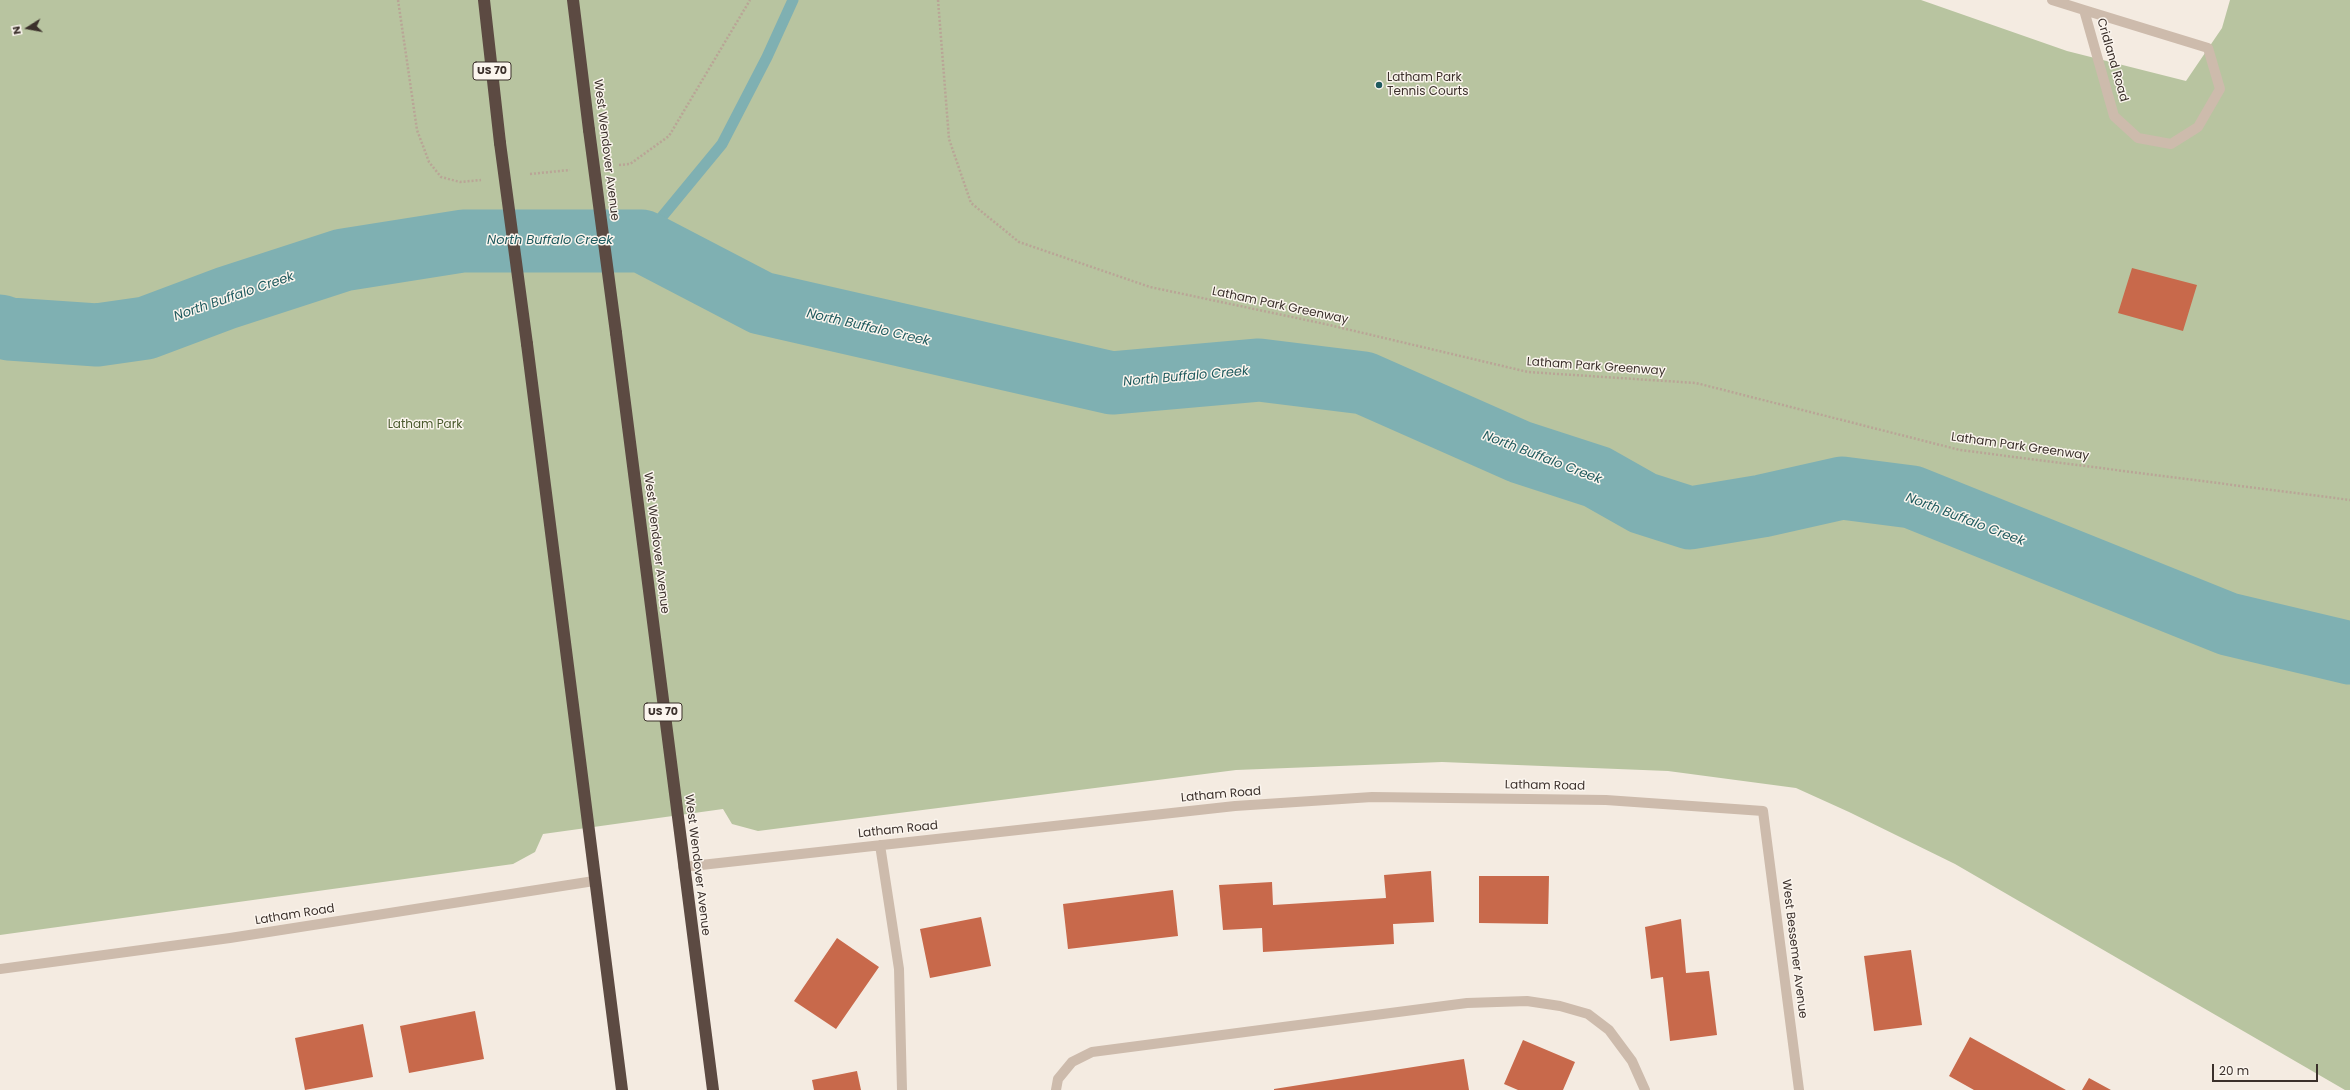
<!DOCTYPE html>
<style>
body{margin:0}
#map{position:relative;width:2350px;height:1090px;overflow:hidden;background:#f4ebe1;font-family:Poppins,sans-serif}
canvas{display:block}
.north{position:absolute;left:8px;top:8px;width:40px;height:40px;-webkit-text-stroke:3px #fbf5ee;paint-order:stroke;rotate:259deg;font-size:11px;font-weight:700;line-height:16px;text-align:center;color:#3b302b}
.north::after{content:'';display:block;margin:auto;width:14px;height:18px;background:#3b302b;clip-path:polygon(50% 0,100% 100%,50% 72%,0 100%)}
.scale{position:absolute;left:2212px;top:1064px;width:106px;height:18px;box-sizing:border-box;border:2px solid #3b302b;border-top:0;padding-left:5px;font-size:12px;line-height:14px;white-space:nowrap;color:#3b302b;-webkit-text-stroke:3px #fbf5ee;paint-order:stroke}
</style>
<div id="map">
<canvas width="2350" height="1090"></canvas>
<div class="north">N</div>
<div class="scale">20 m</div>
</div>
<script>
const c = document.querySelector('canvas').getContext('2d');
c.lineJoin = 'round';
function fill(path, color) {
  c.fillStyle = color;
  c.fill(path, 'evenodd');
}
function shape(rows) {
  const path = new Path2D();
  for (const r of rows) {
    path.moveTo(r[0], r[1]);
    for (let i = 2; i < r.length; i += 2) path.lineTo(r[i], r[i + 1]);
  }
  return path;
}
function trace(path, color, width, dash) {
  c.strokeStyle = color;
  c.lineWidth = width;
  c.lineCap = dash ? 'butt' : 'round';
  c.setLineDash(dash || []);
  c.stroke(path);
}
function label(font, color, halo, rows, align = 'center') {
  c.font = font + ' Poppins,sans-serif';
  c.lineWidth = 3;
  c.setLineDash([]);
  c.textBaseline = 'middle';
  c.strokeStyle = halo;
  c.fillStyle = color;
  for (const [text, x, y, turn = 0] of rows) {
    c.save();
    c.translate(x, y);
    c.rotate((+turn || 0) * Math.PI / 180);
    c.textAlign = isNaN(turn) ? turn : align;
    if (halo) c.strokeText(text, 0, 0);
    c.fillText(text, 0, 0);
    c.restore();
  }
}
fill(shape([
 [0,0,1921,0,2067,51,2186,81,2222,28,2230,0,2350,0,2350,1090,2345,1090,1955,864,1849,812,1796,788,1668,771,1442,762,1236,770,758,831,732,824,723,809,543,834,535,852,513,864,0,935]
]), '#b8c4a0');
trace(shape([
 [642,241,722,144,767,57,793,0]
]), '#7fb0b2', 11);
trace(shape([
 [0,326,9,329,97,335,146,328,226,298,343,260,463,241,642,241,761,303,1112,383,1259,370,1364,383,1520,452,1597,477,1643,503,1690,518,1762,506,1842,488,1912,497,2228,624,2350,653]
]), '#7fb0b2', 63);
fill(shape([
 [2132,268,2197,285,2183,331,2118,313],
 [1431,871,1434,922,1393,924,1394,944,1263,952,1262,928,1223,930,1219,885,1272,882,1273,905,1386,898,1384,875],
 [1479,876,1549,876,1548,924,1479,923],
 [1173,890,1178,936,1068,949,1063,904],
 [981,917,991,966,930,978,920,929],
 [1681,919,1686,973,1709,971,1717,1035,1670,1041,1663,977,1651,979,1645,927],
 [837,938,879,967,836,1029,794,1001],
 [1911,950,1922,1025,1874,1031,1864,956],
 [475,1011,484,1059,409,1073,400,1026],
 [363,1024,373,1077,305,1090,295,1038],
 [1970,1037,2066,1090,1974,1090,1949,1076],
 [1523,1040,1575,1062,1563,1090,1518,1090,1504,1084],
 [1464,1059,1469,1090,1274,1090,1274,1089],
 [857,1071,861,1090,814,1090,812,1080],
 [2089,1078,2111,1090,2082,1090]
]), '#c8694b');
trace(shape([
 [398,0,417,130,429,162,441,177,460,182,481,180],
 [938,0,949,139,971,203,1019,242,1150,287,1325,324,1528,372,1696,383,1960,450,2350,500],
 [619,165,630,164,669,136,750,0],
 [530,174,570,170]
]), '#b9a596', 2.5, [2, 2]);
trace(shape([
 [2052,0,2084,10,2208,48,2220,89,2198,127,2171,144,2138,138,2114,116,2084,10],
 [880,845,899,969,902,1090],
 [683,867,1235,806,1372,797,1606,800,1763,811,1799,1090],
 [0,969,230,938,594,881],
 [1056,1090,1058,1079,1072,1062,1092,1052,1467,1003,1527,1001,1560,1006,1588,1014,1609,1030,1632,1061,1645,1090]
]), '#cdbbac', 10);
trace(shape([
 [484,0,500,143],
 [573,0,589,130],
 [616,333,713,1090],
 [527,344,622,1090]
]), '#5c4a42', 12);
trace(shape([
 [589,130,616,333],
 [500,143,527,344]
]), '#5c4a42', 12);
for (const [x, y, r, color] of [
 [1379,85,4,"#1f5a5e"]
]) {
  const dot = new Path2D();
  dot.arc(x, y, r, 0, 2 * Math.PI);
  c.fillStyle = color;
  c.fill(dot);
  trace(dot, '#fbf5ee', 1.5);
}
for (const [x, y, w] of [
 [492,71,38],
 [663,712,38]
]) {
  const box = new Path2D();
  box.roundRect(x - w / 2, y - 9, w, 18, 3);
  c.fillStyle = '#fbf5ee';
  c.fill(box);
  trace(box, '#3b302b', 1);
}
label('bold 11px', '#3b302b', null, [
 ["US 70",492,71],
 ["US 70",663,712]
]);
label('12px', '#3b302b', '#fbf5ee', [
 ["Cridland Road",2112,60,74],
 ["West Wendover Avenue",606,150,83],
 ["Latham Park Greenway",1280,306,12],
 ["Latham Park Greenway",1596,367,4],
 ["Latham Park Greenway",2020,447,8],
 ["West Wendover Avenue",656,543,83],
 ["Latham Road",1545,786,1],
 ["Latham Road",1221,795,-5],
 ["Latham Road",898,830,-6],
 ["West Wendover Avenue",697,865,83],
 ["Latham Road",295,915,-9],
 ["West Bessemer Avenue",1794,949,83]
]);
label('12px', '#3b302b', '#fbf5ee', [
 ["Latham Park",1387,78],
 ["Tennis Courts",1387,92]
], 'left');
label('12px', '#4a5a2e', '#fbf5ee', [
 ["Latham Park",425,425]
]);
label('italic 13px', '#1f5a5e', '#fbf5ee', [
 ["North Buffalo Creek",550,241],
 ["North Buffalo Creek",234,297,-19],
 ["North Buffalo Creek",868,328,13],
 ["North Buffalo Creek",1186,377,-5],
 ["North Buffalo Creek",1542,458,21],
 ["North Buffalo Creek",1965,520,21]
]);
</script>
